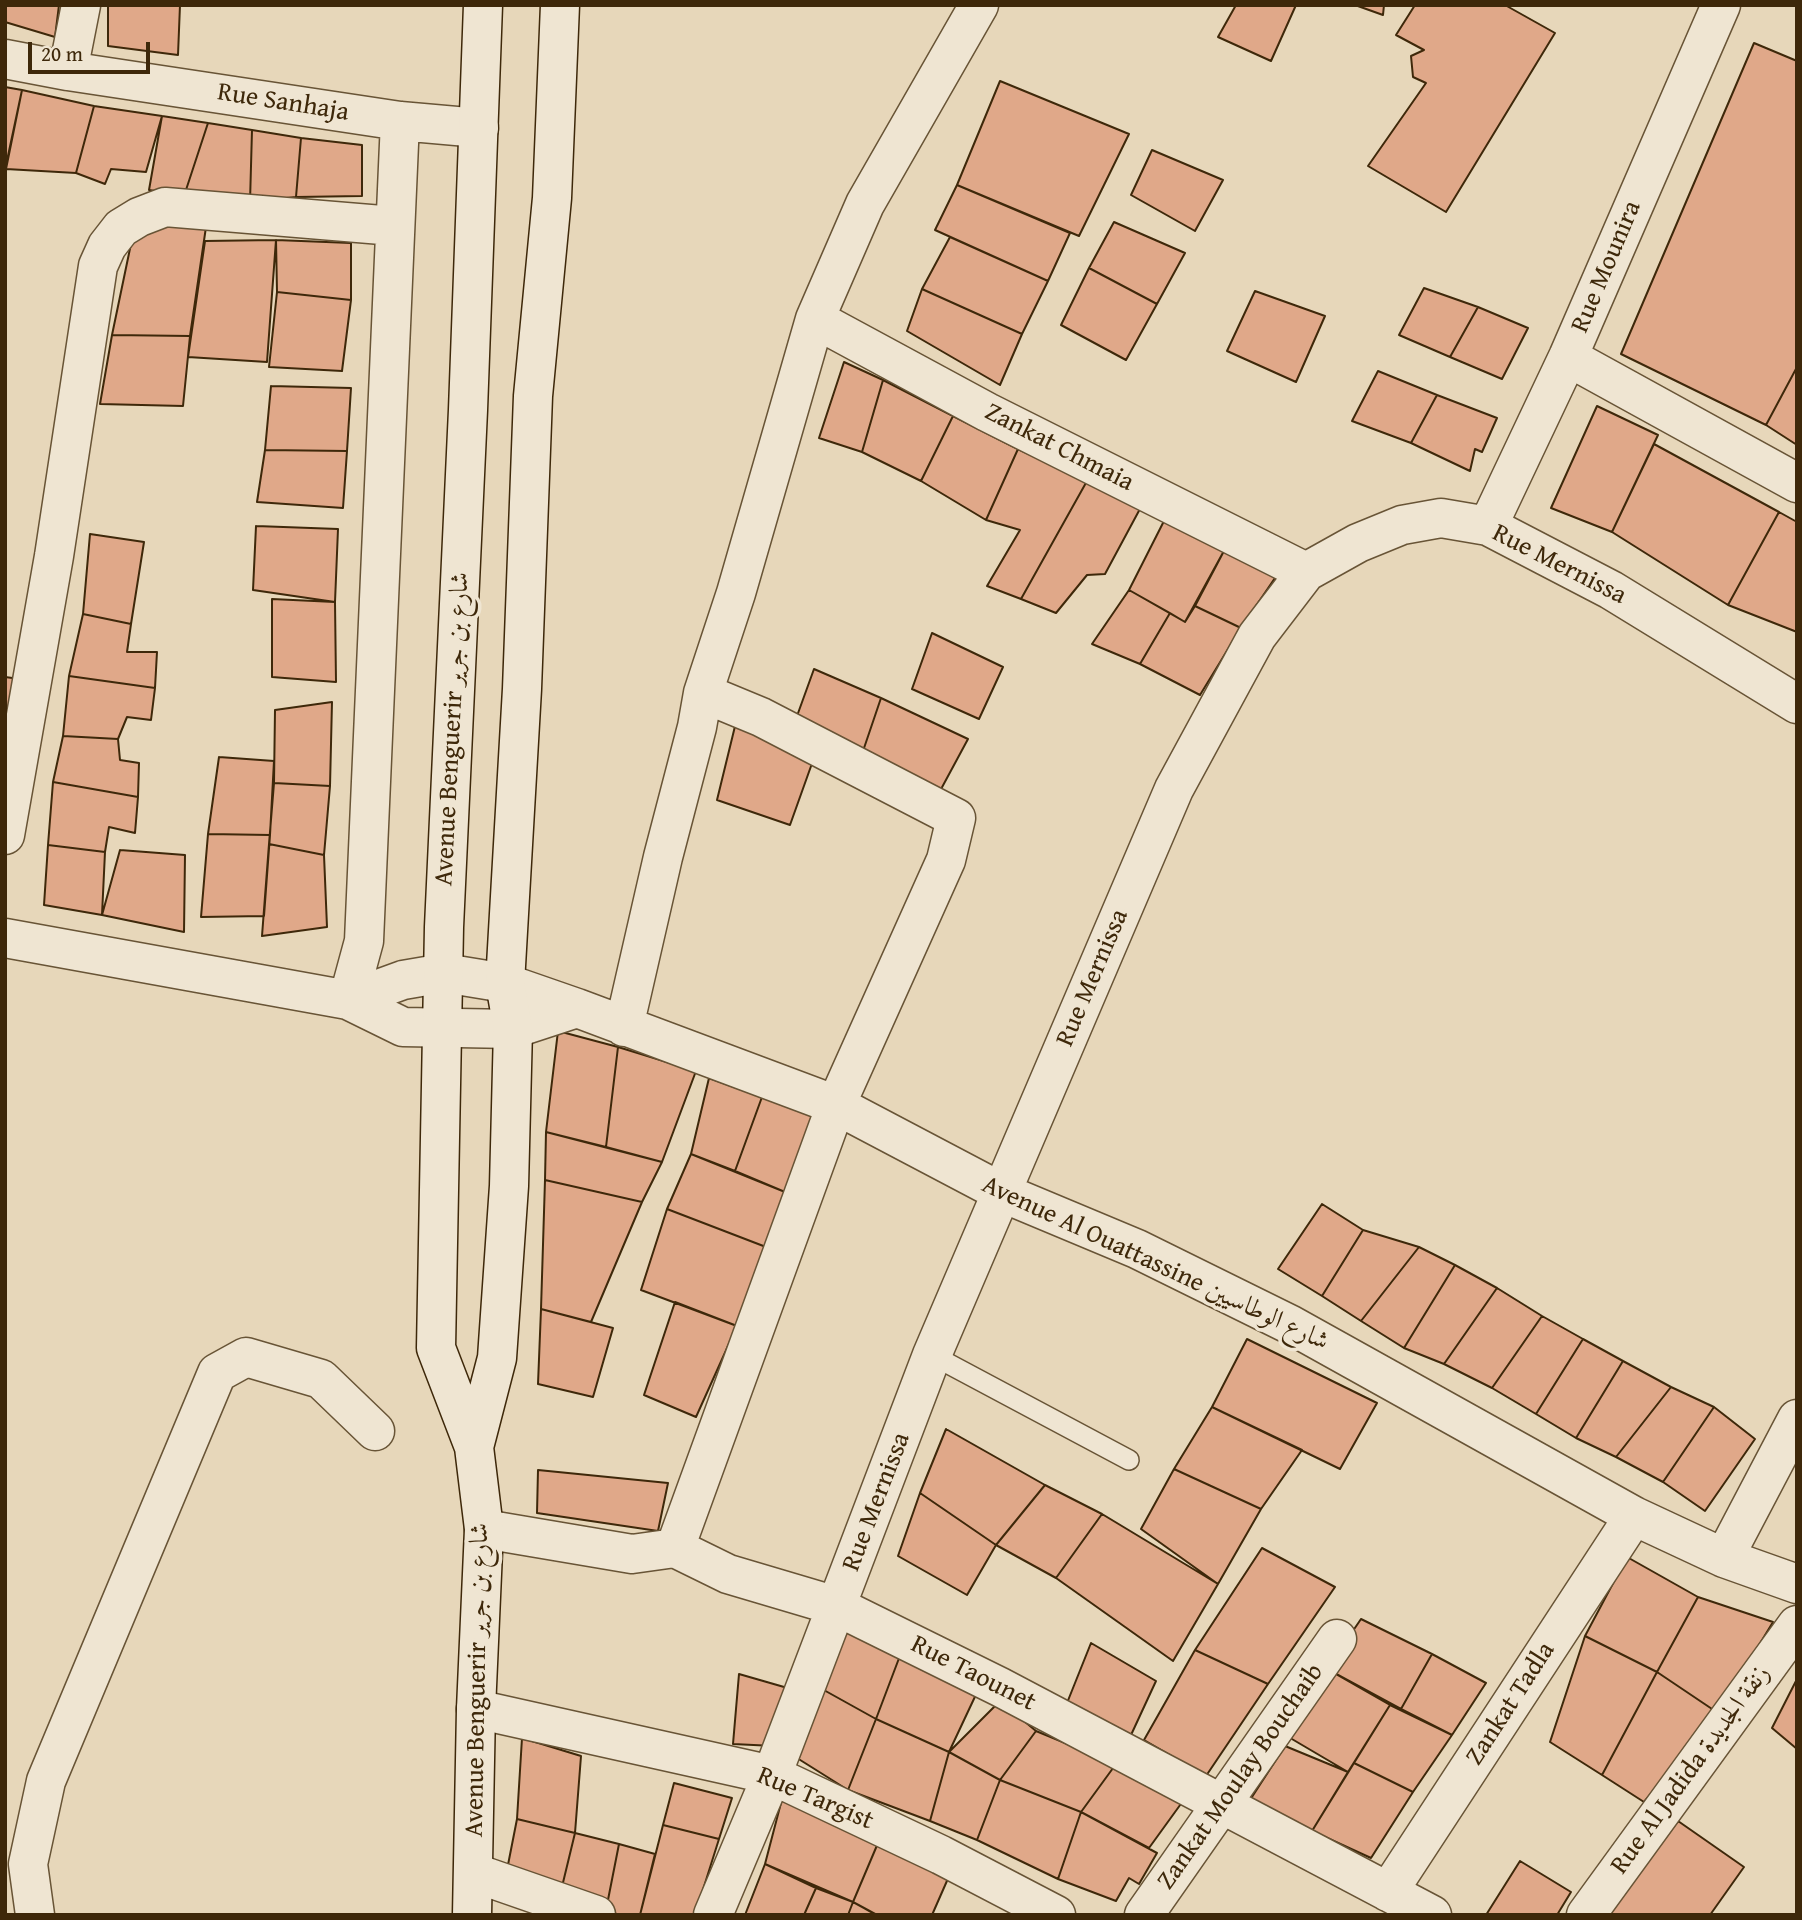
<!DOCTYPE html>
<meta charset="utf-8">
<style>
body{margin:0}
#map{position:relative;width:1802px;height:1920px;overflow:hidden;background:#e7d7ba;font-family:"Gentium Book Plus",serif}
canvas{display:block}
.frame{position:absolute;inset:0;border:7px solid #3e280a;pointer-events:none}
.scale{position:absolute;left:28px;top:42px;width:122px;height:32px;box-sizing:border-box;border:4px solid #3e280a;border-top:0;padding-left:9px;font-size:21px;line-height:24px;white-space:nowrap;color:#3e280a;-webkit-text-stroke:5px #efe5d2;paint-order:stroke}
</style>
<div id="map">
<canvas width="1802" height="1920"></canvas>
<div class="frame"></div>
<div class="scale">20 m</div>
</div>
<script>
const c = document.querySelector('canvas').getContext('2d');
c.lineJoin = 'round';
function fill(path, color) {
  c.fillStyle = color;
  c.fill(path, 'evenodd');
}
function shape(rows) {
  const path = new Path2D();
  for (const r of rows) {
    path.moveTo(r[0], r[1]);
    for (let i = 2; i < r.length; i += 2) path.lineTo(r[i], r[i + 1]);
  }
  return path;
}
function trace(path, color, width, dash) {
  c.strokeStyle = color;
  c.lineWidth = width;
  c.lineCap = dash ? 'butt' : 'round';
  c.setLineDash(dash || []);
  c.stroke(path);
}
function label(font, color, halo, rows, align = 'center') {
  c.font = font + ' "Gentium Book Plus",Amiri,serif';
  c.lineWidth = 7;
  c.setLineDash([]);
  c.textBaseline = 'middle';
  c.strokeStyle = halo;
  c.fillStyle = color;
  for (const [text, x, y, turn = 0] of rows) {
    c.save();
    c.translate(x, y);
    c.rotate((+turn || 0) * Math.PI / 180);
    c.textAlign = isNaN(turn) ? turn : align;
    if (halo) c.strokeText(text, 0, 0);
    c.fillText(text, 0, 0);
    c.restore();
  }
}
const building = shape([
 [5,5,59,5,55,37,5,22,5,5],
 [108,5,180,5,178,55,108,46,108,5],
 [1236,5,1296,5,1271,61,1218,37,1236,5],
 [1355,5,1384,5,1383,15,1355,5],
 [1415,5,1505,5,1555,33,1446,212,1368,166,1426,83,1413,77,1411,56,1424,50,1396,35,1415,5],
 [1754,43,1797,61,1797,367,1766,425,1621,354,1754,43],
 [1000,81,1129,134,1079,236,957,185,1000,81],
 [5,87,22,90,5,170,5,87],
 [22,90,94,106,76,173,6,169,22,90],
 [94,106,162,116,146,172,111,169,105,184,76,173,94,106],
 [162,116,208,123,184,196,149,190,162,116],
 [208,123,252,130,250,202,184,196,208,123],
 [252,130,301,138,296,197,250,202,252,130],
 [301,138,362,145,362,196,296,197,301,138],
 [1152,150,1223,180,1195,231,1131,195,1152,150],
 [957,185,1070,233,1048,281,935,230,957,185],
 [1114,222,1185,253,1157,304,1089,268,1114,222],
 [148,227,206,227,190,336,112,335,132,239,148,227],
 [950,237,1048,281,1022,334,922,289,950,237],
 [276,240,351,243,351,300,277,292,276,240],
 [276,240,267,362,188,357,205,241,276,240],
 [1089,268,1157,304,1126,360,1061,325,1089,268],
 [1424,288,1478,307,1450,357,1399,335,1424,288],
 [922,289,1022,334,1000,385,907,331,922,289],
 [1255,291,1325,316,1296,382,1227,351,1255,291],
 [277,292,351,300,342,371,269,367,277,292],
 [1478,307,1528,328,1502,379,1450,357,1478,307],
 [112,335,190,336,183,406,100,404,112,335],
 [844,362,883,380,862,452,819,438,844,362],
 [1797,367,1797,445,1766,425,1797,367],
 [1378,371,1437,395,1411,443,1352,421,1378,371],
 [883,380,953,416,921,481,862,452,883,380],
 [271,386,351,388,347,451,265,450,271,386],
 [1437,395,1497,418,1482,452,1475,449,1470,471,1411,443,1437,395],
 [1597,406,1658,435,1612,532,1551,508,1597,406],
 [953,416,1018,449,986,520,921,481,953,416],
 [1654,444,1779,512,1728,605,1612,532,1654,444],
 [1018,449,1087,481,1021,599,987,586,1020,530,986,520,1018,449],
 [265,450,347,451,343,508,257,502,265,450],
 [1087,481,1141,507,1105,574,1087,575,1056,613,1021,599,1087,481],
 [1779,512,1797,522,1797,632,1728,605,1779,512],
 [1165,519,1225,549,1185,622,1129,590,1165,519],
 [256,526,338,529,335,602,253,590,256,526],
 [90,534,144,542,131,624,83,614,90,534],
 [1225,549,1277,575,1241,628,1195,606,1225,549],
 [1129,590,1170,613,1140,664,1092,644,1129,590],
 [272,599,335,602,336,682,272,677,272,599],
 [1195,606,1241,628,1200,695,1140,664,1170,613,1185,622,1195,606],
 [83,614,131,624,127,652,157,652,155,688,69,676,83,614],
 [932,633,1003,667,979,719,912,689,932,633],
 [814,669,881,698,862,754,797,716,814,669],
 [69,676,155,688,151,720,127,717,118,739,63,736,69,676],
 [5,677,20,679,5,714,5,677],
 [881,698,968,739,940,791,862,754,881,698],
 [332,702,330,786,274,783,275,710,332,702],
 [737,718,815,755,790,825,717,800,737,718],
 [63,736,118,739,120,760,139,763,138,797,53,782,63,736],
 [219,757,274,761,270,835,208,834,219,757],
 [53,782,138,797,135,833,109,827,105,852,48,845,53,782],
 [274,783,330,786,324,855,269,844,274,783],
 [208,834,270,835,264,916,201,917,208,834],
 [269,844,324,855,327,927,262,936,269,844],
 [48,845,105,852,102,915,44,905,48,845],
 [120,850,185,855,184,932,102,915,120,850],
 [558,1031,618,1047,606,1147,546,1132,558,1031],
 [618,1047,696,1071,662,1162,606,1147,618,1047],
 [709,1078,762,1097,735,1171,691,1154,709,1078],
 [762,1097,814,1114,785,1192,735,1171,762,1097],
 [546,1132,662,1162,642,1202,545,1180,546,1132],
 [691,1154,785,1192,766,1247,667,1209,691,1154],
 [545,1180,642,1202,591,1322,541,1309,545,1180],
 [1322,1204,1363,1230,1322,1296,1278,1269,1322,1204],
 [667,1209,766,1247,737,1326,641,1290,667,1209],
 [1363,1230,1419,1247,1361,1321,1322,1296,1363,1230],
 [1419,1247,1455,1265,1404,1348,1361,1321,1419,1247],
 [1455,1265,1497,1288,1444,1364,1404,1348,1455,1265],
 [1497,1288,1542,1316,1492,1388,1444,1364,1497,1288],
 [675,1302,737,1326,696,1417,644,1395,675,1302],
 [541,1309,613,1328,593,1397,538,1384,541,1309],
 [1542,1316,1583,1339,1536,1414,1492,1388,1542,1316],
 [1247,1339,1377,1403,1340,1469,1212,1407,1247,1339],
 [1583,1339,1623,1361,1576,1438,1536,1414,1583,1339],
 [1623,1361,1671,1387,1616,1457,1576,1438,1623,1361],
 [1671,1387,1714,1407,1663,1482,1616,1457,1671,1387],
 [1212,1407,1302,1450,1261,1509,1174,1469,1212,1407],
 [1714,1407,1755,1439,1705,1511,1663,1482,1714,1407],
 [946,1429,1045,1485,996,1545,920,1493,946,1429],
 [1174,1469,1261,1509,1218,1584,1141,1529,1174,1469],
 [538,1470,668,1483,658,1531,537,1513,538,1470],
 [1045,1485,1102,1514,1056,1578,996,1545,1045,1485],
 [920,1493,996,1545,967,1595,898,1556,920,1493],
 [1102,1514,1218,1584,1173,1661,1056,1578,1102,1514],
 [1262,1548,1335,1587,1268,1684,1195,1650,1262,1548],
 [1627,1557,1698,1597,1657,1672,1585,1636,1627,1557],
 [1698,1597,1773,1622,1718,1713,1657,1672,1698,1597],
 [1361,1619,1432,1654,1401,1709,1327,1669,1361,1619],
 [840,1626,901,1653,876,1719,822,1689,840,1626],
 [1585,1636,1657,1672,1602,1775,1550,1742,1585,1636],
 [1091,1643,1156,1681,1131,1735,1067,1703,1091,1643],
 [1195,1650,1268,1684,1206,1776,1144,1740,1195,1650],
 [901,1653,980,1686,949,1752,876,1719,901,1653],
 [1432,1654,1486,1683,1452,1735,1401,1709,1432,1654],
 [1327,1669,1390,1705,1348,1772,1280,1732,1327,1669],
 [1657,1672,1718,1713,1644,1802,1602,1775,1657,1672],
 [739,1674,791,1689,774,1746,733,1744,739,1674],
 [1797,1679,1797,1749,1772,1728,1797,1679],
 [822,1689,876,1719,848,1790,797,1758,822,1689],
 [1000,1701,1036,1731,1000,1780,949,1752,1000,1701],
 [1390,1705,1452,1735,1413,1792,1354,1763,1390,1705],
 [876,1719,949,1752,930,1821,848,1790,876,1719],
 [1036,1731,1116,1764,1081,1812,1000,1780,1036,1731],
 [522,1738,581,1756,575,1833,517,1819,522,1738],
 [1285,1746,1348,1772,1312,1831,1250,1800,1285,1746],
 [949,1752,1000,1780,977,1840,930,1821,949,1752],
 [1354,1763,1413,1792,1371,1858,1312,1831,1354,1763],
 [1116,1764,1183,1801,1149,1848,1081,1812,1116,1764],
 [1000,1780,1081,1812,1058,1879,977,1840,1000,1780],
 [674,1783,732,1798,719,1839,663,1825,674,1783],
 [782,1799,878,1843,853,1902,765,1864,782,1799],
 [1081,1812,1157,1853,1139,1884,1129,1878,1116,1901,1058,1879,1081,1812],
 [517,1819,575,1833,560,1895,506,1875,517,1819],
 [1678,1821,1744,1867,1710,1915,1607,1915,1678,1821],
 [663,1825,719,1839,695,1915,640,1915,663,1825],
 [575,1833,619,1844,606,1910,560,1895,575,1833],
 [878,1843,950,1874,932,1915,877,1915,853,1902,878,1843],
 [619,1844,655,1854,640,1915,619,1915,606,1910,619,1844],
 [1520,1861,1571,1892,1557,1915,1486,1915,1520,1861],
 [765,1864,816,1888,804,1915,745,1915,765,1864],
 [816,1888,853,1902,848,1915,804,1915,816,1888],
 [853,1902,876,1915,848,1915,853,1902]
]);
fill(building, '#e0a889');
trace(building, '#3e280a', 2);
const lane = shape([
 [932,1355,1129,1460]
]);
const street = shape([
 [5,59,68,71,400,121,479,128],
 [68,71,81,5],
 [815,319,987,412,1306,572],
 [1568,357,1797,483],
 [1488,526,1568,357,1721,5],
 [5,835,54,556,98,266,107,246,121,228,139,217,165,207,394,226],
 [5,938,348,1000,403,1027,513,1029,577,1008],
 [348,1000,403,980,444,973,505,983,577,1008,836,1105,1003,1193,1137,1249,1291,1325,1634,1516,1724,1558,1797,1584],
 [348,1000,364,941,400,121],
 [624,1027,663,857,697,727,703,693,736,593,815,319,865,204,979,5],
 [484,1529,632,1554,675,1548,728,1574,836,1606,1000,1687,1432,1915],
 [675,1548,836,1105,946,860,956,818,761,717,703,693],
 [1724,1558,1797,1419],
 [476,1709,772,1775,941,1855,1056,1915],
 [475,1873,596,1915],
 [1388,1892,1634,1516],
 [35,1915,28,1864,46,1781,217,1373,246,1357,321,1379,375,1431],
 [713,1915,772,1775,932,1355,1174,789,1257,636,1306,572,1358,543,1402,525,1441,518,1488,526,1611,590,1797,704],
 [1144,1915,1337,1639],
 [1586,1915,1797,1625]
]);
const secondary = shape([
 [474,1447,497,1358,509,1186,513,1029,505,983,522,689,533,396,552,198,560,5],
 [472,1915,476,1709,484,1529,474,1447,436,1348,444,927,468,410,483,5]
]);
trace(lane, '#685436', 22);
trace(street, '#685436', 41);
trace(secondary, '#3e280a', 41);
trace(lane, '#efe5d2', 19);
trace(street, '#efe5d2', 38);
trace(secondary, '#efe5d2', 38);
label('26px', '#3e280a', '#efe5d2', [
 ["Rue Sanhaja",283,103,9],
 ["Rue Mounira",1607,267,-67],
 ["Zankat Chmaia",1059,448,27],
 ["Rue Mernissa",1559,565,27],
 ["Avenue Benguerir شارع بن جرير",453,729,-87],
 ["Rue Mernissa",1093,978,-67],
 ["Avenue Al Ouattassine شارع الوطاسيين",1155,1264,25],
 ["Rue Mernissa",877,1502,-69],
 ["Rue Taounet",973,1674,27],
 ["Avenue Benguerir شارع بن جرير",478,1680,-89],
 ["Zankat Tadla",1511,1704,-57],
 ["Rue Al Jadida زنقة الجديدة",1691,1770,-54],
 ["Zankat Moulay Bouchaib",1241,1777,-55],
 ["Rue Targist",815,1799,23]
]);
</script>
